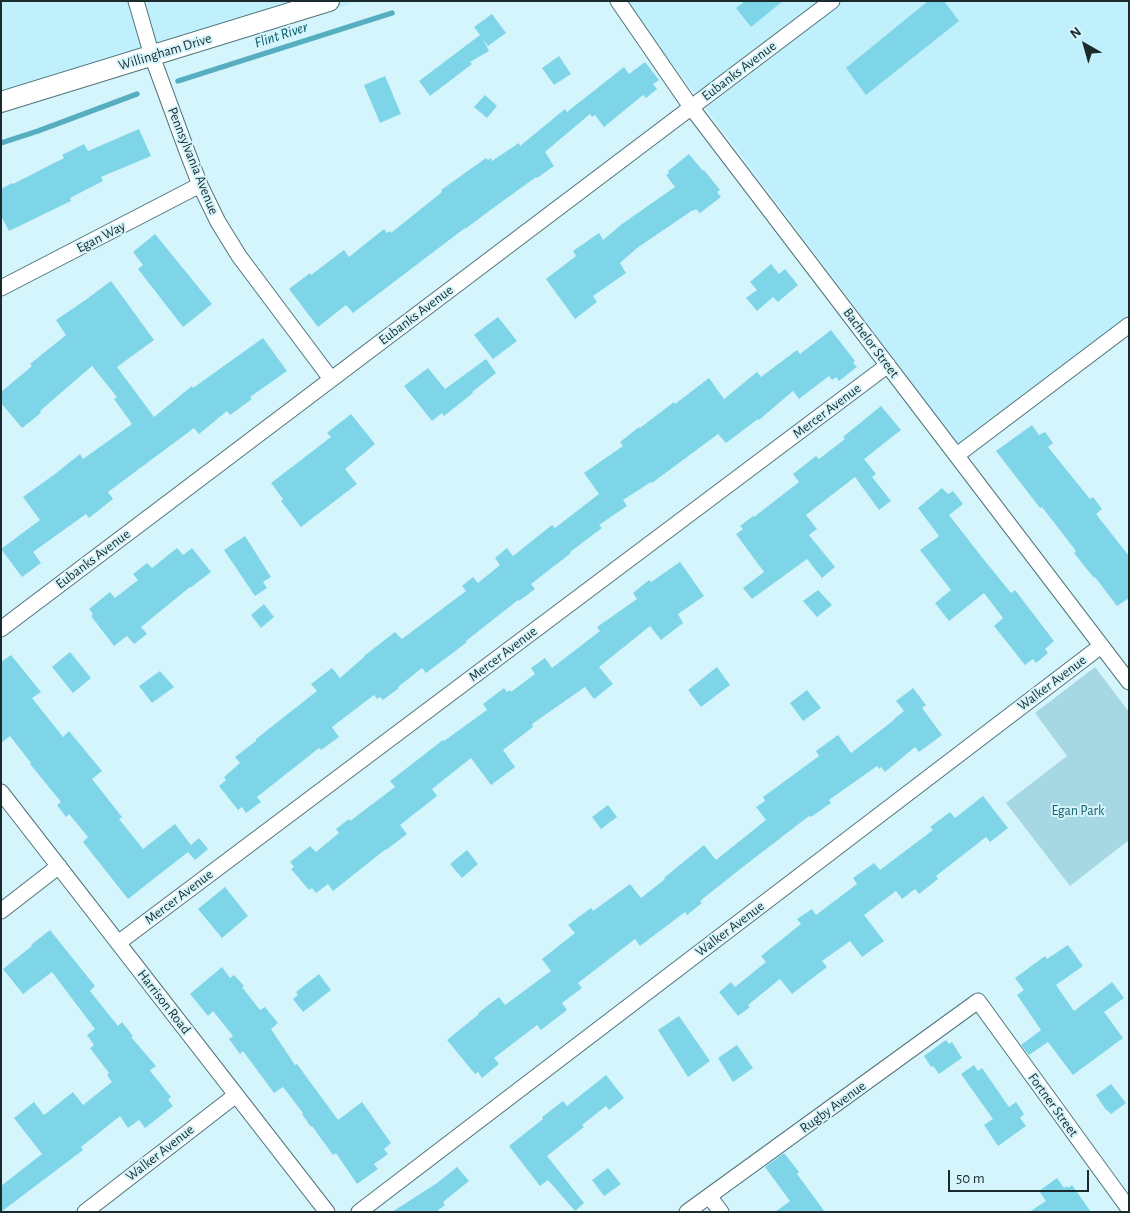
<!DOCTYPE html>
<style>
body{margin:0}
#map{position:relative;width:1130px;height:1213px;overflow:hidden;background:#d5f5fc;font-family:"Alegreya Sans",sans-serif}
canvas{display:block}
.frame{position:absolute;inset:0;border:2px solid #1b2a2d;pointer-events:none}
.north{position:absolute;left:1060px;top:20px;width:50px;height:50px;-webkit-text-stroke:4px #d5f5fc;paint-order:stroke;rotate:322deg;font-size:14px;font-weight:700;line-height:20px;text-align:center;color:#1b2a2d}
.north::after{content:'';display:block;margin:auto;width:18px;height:22px;background:#1b2a2d;clip-path:polygon(50% 0,100% 100%,50% 72%,0 100%)}
.scale{position:absolute;left:948px;top:1170px;width:141px;height:22px;box-sizing:border-box;border:2px solid #1b2a2d;border-top:0;padding-left:6px;font-size:15px;line-height:18px;white-space:nowrap;color:#1b2a2d;-webkit-text-stroke:4px #d5f5fc;paint-order:stroke}
</style>
<div id="map">
<canvas width="1130" height="1213"></canvas>
<div class="frame"></div>
<div class="north">N</div>
<div class="scale">50 m</div>
</div>
<script>
const c = document.querySelector('canvas').getContext('2d');
c.lineJoin = 'round';
function fill(path, color) {
  c.fillStyle = color;
  c.fill(path, 'evenodd');
}
function shape(rows) {
  const path = new Path2D();
  for (const r of rows) {
    path.moveTo(r[0], r[1]);
    for (let i = 2; i < r.length; i += 2) path.lineTo(r[i], r[i + 1]);
  }
  return path;
}
function trace(path, color, width, dash) {
  c.strokeStyle = color;
  c.lineWidth = width;
  c.lineCap = dash ? 'butt' : 'round';
  c.setLineDash(dash || []);
  c.stroke(path);
}
function label(font, color, halo, rows, align = 'center') {
  c.font = font + ' "Alegreya Sans",sans-serif';
  c.lineWidth = 4;
  c.setLineDash([]);
  c.textBaseline = 'middle';
  c.strokeStyle = halo;
  c.fillStyle = color;
  for (const [text, x, y, turn = 0] of rows) {
    c.save();
    c.translate(x, y);
    c.rotate((+turn || 0) * Math.PI / 180);
    c.textAlign = isNaN(turn) ? turn : align;
    if (halo) c.strokeText(text, 0, 0);
    c.fillText(text, 0, 0);
    c.restore();
  }
}
fill(shape([
 [1,1,360,1,16,107,1,114],
 [625,1,1129,1,1129,331,963,451]
]), '#bff0fc');
fill(shape([
 [1095,667,1129,712,1129,840,1070,886,1006,803,1067,756,1035,713]
]), '#a6d8e3');
trace(shape([
 [178,81,392,13],
 [1,143,38,131,137,94]
]), '#57aec1', 5.5);
fill(shape([
 [745,1,783,1,751,27,736,8],
 [928,1,944,1,959,21,866,95,846,68],
 [492,14,506,33,488,46,483,39,489,51,470,62,472,64,430,96,419,81,480,35,474,27],
 [559,56,571,74,554,85,542,68],
 [645,62,659,80,653,84,657,89,646,98,643,95,604,127,595,115,592,117,590,114,545,152,554,166,537,178,536,177,496,206,465,229,465,228,353,313,346,305,318,327,289,289,310,273,311,275,344,250,349,257,384,229,387,233,390,231,391,233,442,192,441,190,486,158,488,160,491,158,492,161,519,143,520,146,565,109,567,112,624,67,629,74],
 [385,76,401,114,380,123,364,85],
 [485,95,497,106,487,118,474,107],
 [139,129,151,156,101,177,103,181,70,198,71,201,9,231,1,216,1,189,12,183,13,184,64,158,62,155,84,144,88,151],
 [689,154,703,171,704,170,720,190,717,192,721,197,700,213,696,209,694,211,693,210,637,248,620,263,626,273,593,296,597,302,575,319,546,279,576,256,573,251,599,233,603,240,622,224,675,187,666,175,669,173,668,171],
 [155,234,212,304,183,327,138,269,143,265,133,252],
 [771,264,779,274,785,269,798,285,778,302,773,297,757,311,746,298,757,290,750,282],
 [111,281,154,340,117,367,154,417,192,386,193,388,263,338,287,371,250,397,252,399,230,415,227,411,199,434,194,428,108,492,113,499,89,518,86,514,33,552,41,563,22,577,1,549,40,520,23,497,55,474,80,454,83,459,132,424,114,399,117,397,92,366,40,411,41,413,22,428,1,403,1,392,32,366,30,364,66,335,56,320,84,301],
 [498,317,517,341,493,359,474,335],
 [831,330,855,361,853,363,857,367,839,381,836,377,832,380,829,376,799,399,793,391,759,420,758,419,726,443,718,434,652,483,651,482,623,500,627,506,599,525,602,528,570,552,571,553,531,584,535,589,519,601,518,600,466,641,467,642,454,652,426,673,422,668,398,687,399,688,383,700,380,697,377,699,374,695,332,727,339,737,321,750,319,748,257,797,261,802,246,813,242,807,238,810,219,786,226,780,224,777,240,763,235,757,256,741,256,739,317,691,311,684,332,668,340,678,364,657,364,656,395,632,402,639,466,591,462,586,473,577,478,583,500,565,495,558,507,548,513,556,552,525,555,528,599,494,584,473,623,446,620,442,639,427,640,428,674,402,675,404,709,378,724,399,757,372,761,377,797,350,800,354],
 [486,359,496,373,472,392,473,393,444,416,442,413,432,421,404,386,428,368,445,389],
 [881,406,901,430,864,459,876,474,872,477,891,501,879,510,855,477,806,515,817,529,809,535,835,567,822,578,807,559,752,599,743,588,764,572,736,534,743,529,740,526,753,516,754,517,799,482,793,474,816,456,819,459,845,439,843,437],
 [351,414,375,444,345,469,357,484,301,527,281,501,283,499,271,483,331,437,327,433],
 [1032,425,1039,435,1045,432,1053,443,1048,447,1090,499,1093,497,1102,509,1096,514,1129,556,1129,598,1117,606,1095,577,1094,578,1074,553,1076,551,1042,507,1040,508,996,451],
 [942,488,948,494,953,491,963,504,949,515,981,556,1011,593,1015,590,1054,641,1045,649,1048,653,1036,663,1033,659,1025,665,994,626,1003,618,984,593,949,621,935,603,951,590,920,550,939,536,918,508],
 [245,536,271,577,263,582,267,588,255,596,224,550],
 [177,548,183,555,192,548,211,572,190,588,190,587,141,627,147,634,134,644,127,636,114,646,91,616,93,614,89,609,110,592,115,598,138,580,133,574,147,563,152,568],
 [680,562,704,596,678,614,683,623,661,640,650,626,599,667,613,684,594,699,585,687,532,724,533,727,503,750,515,767,491,785,471,758,432,789,437,796,400,825,407,834,386,850,386,849,333,891,328,884,316,893,312,888,309,890,291,869,294,867,290,862,310,846,316,852,339,833,336,829,349,819,350,821,395,787,390,781,443,740,444,741,487,710,483,704,504,688,507,692,510,690,511,692,535,674,531,668,545,658,552,668,600,631,597,627,637,599,633,593,649,580,651,582],
 [818,590,832,605,817,617,803,601],
 [264,604,274,617,261,628,251,615],
 [70,652,91,678,73,693,52,667],
 [11,655,41,692,32,698,63,737,69,731,102,771,92,779,122,817,119,819,143,849,175,824,191,845,199,838,208,849,195,860,188,852,128,899,83,842,88,837,69,814,66,817,57,805,61,802,30,764,31,763,10,736,1,743,1,662],
 [717,667,730,685,701,707,688,690],
 [160,671,174,687,152,703,139,686],
 [913,688,926,705,922,708,942,735,919,752,915,747,885,772,881,767,879,769,877,766,829,800,831,803,811,817,809,816,739,870,700,901,702,903,687,915,685,912,640,946,635,939,578,983,582,988,562,1003,567,1010,541,1030,537,1025,494,1058,499,1064,482,1078,478,1072,475,1074,447,1040,479,1014,478,1013,499,997,505,1005,551,971,542,959,575,933,568,925,591,908,593,911,630,884,641,898,665,879,664,878,704,845,716,860,766,820,756,807,765,801,763,797,819,756,816,751,838,735,851,753,894,720,894,719,904,711,896,701],
 [807,690,821,708,803,721,790,703],
 [983,796,1008,828,990,842,986,837,936,876,938,879,919,894,915,889,902,899,896,891,864,915,884,941,862,957,850,941,822,961,827,967,792,994,780,979,748,1005,750,1007,738,1016,719,992,731,982,735,987,766,962,761,956,801,924,797,919,812,909,816,915,857,884,853,878,874,863,880,870,933,830,930,827,950,812,955,818],
 [608,805,617,817,601,829,592,817],
 [467,850,478,864,462,878,450,864],
 [225,887,248,916,222,938,198,909],
 [50,930,95,986,90,991,118,1026,122,1022,133,1036,131,1037,156,1066,150,1070,151,1072,171,1097,168,1100,173,1106,145,1128,139,1120,128,1128,120,1116,81,1147,83,1150,1,1212,1,1186,42,1154,14,1118,34,1102,44,1115,73,1092,83,1105,112,1082,107,1075,109,1073,90,1048,94,1045,87,1035,95,1029,52,972,23,994,3,969,32,946,31,945],
 [1068,945,1083,966,1056,985,1074,1011,1112,982,1124,998,1104,1012,1123,1038,1073,1075,1048,1042,1029,1055,1021,1045,1041,1030,1017,995,1024,990,1015,978,1045,956,1047,959],
 [222,967,230,978,234,975,244,986,242,987,260,1010,265,1007,278,1023,271,1029,295,1065,297,1064,338,1120,362,1102,391,1143,384,1149,388,1154,374,1164,378,1169,357,1184,336,1153,333,1155,312,1126,311,1127,302,1114,303,1113,283,1087,274,1093,243,1051,240,1054,229,1039,233,1036,213,1011,208,1016,190,994],
 [319,974,331,990,303,1012,293,999,298,995,296,992],
 [679,1016,710,1061,688,1077,658,1030],
 [946,1040,949,1044,952,1042,962,1058,939,1074,933,1066,931,1067,924,1056],
 [737,1045,753,1068,733,1082,718,1058],
 [974,1065,978,1071,982,1068,1009,1107,1016,1102,1024,1114,1020,1118,1026,1126,998,1146,984,1125,993,1119,961,1074],
 [606,1075,624,1098,609,1110,606,1106,582,1125,584,1127,547,1156,584,1203,575,1211,548,1180,540,1186,509,1146,543,1119,542,1117,563,1101,567,1106],
 [1111,1084,1126,1103,1111,1114,1107,1110,1106,1110,1096,1095],
 [784,1153,799,1172,797,1174,825,1212,775,1212,790,1201,765,1167],
 [457,1167,469,1181,443,1202,445,1205,436,1212,392,1212,437,1183],
 [608,1168,621,1184,604,1196,592,1180],
 [1057,1178,1064,1188,1067,1186,1068,1188,1072,1185,1091,1212,1029,1212,1046,1201,1039,1191]
]), '#7fd5e8');
const minor = shape([
 [136,1,152,56,188,154,200,185,218,222,239,256,331,379],
 [618,1,691,107,1129,682],
 [1,288,200,185],
 [957,455,1129,325],
 [1,629,832,1],
 [1,792,327,1212],
 [1,911,59,866],
 [118,943,888,365],
 [709,1196,721,1212],
 [85,1212,236,1095],
 [359,1212,1101,646],
 [687,1212,978,1001,1129,1209]
]);
const tertiary = shape([
 [1,102,329,1]
]);
trace(minor, '#50747c', 17);
trace(tertiary, '#50747c', 22);
trace(minor, '#fff', 15);
trace(tertiary, '#fff', 20);
label('14px', '#1b2a2d', '#d5f5fc', [
 ["Willingham Drive",165,52,-17],
 ["Eubanks Avenue",739,71,-37],
 ["Pennsylvania Avenue",193,161,68],
 ["Egan Way",101,237,-27],
 ["Eubanks Avenue",416,315,-37],
 ["Bachelor Street",871,343,53],
 ["Mercer Avenue",827,411,-37],
 ["Eubanks Avenue",93,559,-37],
 ["Mercer Avenue",503,654,-37],
 ["Walker Avenue",1052,683,-37],
 ["Mercer Avenue",179,897,-37],
 ["Walker Avenue",730,929,-37],
 ["Harrison Road",164,1002,52],
 ["Fortner Street",1053,1105,54],
 ["Rugby Avenue",833,1107,-36],
 ["Walker Avenue",160,1153,-38]
]);
label('14px', '#19606e', '#d5f5fc', [
 ["Egan Park",1078,811]
]);
label('italic 15px', '#045462', '#d5f5fc', [
 ["Flint River",281,35,-18]
]);
</script>
